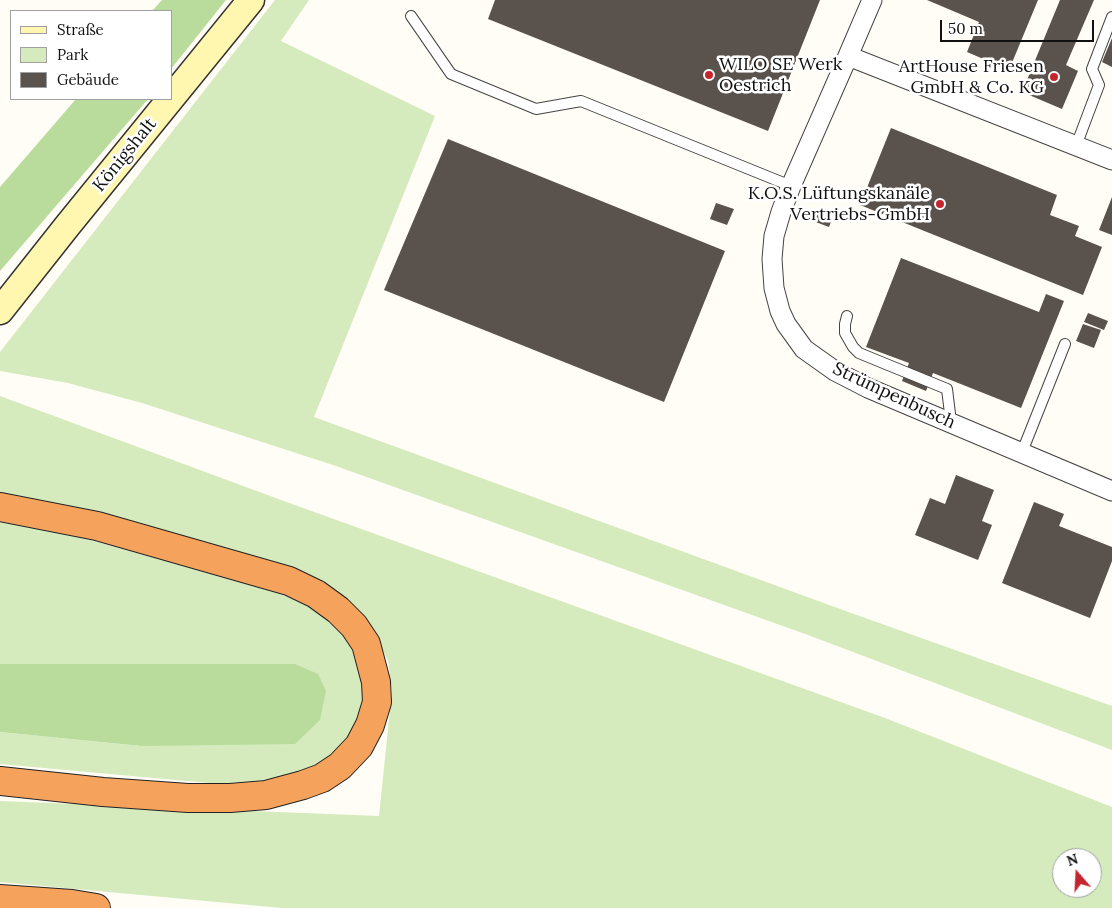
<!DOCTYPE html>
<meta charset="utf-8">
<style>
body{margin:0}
#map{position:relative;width:1112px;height:908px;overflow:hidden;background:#fffdf5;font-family:Lora,serif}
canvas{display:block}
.legend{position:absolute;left:10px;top:10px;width:162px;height:90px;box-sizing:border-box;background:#fff;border:1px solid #a0a0a0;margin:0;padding:6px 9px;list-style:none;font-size:15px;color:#111}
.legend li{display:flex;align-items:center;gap:10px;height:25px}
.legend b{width:25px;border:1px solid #a0a0a0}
.north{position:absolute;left:1052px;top:848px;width:50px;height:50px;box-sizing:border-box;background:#fff;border:1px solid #a0a0a0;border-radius:50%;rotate:341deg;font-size:14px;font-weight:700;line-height:20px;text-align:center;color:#111}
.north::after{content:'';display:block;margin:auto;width:18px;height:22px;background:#c4262e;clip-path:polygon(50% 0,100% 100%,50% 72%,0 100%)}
.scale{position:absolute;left:940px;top:20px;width:154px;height:22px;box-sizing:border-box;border:2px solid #111;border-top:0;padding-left:6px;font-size:15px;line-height:18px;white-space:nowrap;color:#111;-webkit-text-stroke:4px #fff;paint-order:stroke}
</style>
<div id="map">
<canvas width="1112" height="908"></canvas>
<ul class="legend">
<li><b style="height:6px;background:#fff6b0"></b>Straße</li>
<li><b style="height:14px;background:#d5ebbd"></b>Park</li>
<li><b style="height:14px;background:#5a524d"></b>Gebäude</li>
</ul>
<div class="north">N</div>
<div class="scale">50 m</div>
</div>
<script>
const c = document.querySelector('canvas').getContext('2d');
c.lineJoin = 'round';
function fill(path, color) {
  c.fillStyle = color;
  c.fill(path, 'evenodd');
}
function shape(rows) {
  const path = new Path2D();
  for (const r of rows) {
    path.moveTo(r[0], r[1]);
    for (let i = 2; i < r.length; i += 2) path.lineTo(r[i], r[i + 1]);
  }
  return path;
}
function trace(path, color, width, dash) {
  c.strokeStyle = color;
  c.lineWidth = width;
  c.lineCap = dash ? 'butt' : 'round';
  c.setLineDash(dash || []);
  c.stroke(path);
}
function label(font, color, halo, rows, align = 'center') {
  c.font = font + ' Lora,serif';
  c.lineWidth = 5;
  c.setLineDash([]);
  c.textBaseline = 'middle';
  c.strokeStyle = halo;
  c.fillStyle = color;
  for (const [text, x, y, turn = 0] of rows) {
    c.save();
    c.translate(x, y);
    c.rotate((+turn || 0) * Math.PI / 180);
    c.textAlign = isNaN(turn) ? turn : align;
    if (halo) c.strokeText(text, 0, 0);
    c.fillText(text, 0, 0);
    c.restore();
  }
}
fill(shape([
 [275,0,309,0,281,41,435,116,314,417,854,614,1112,706,1112,750,808,635,333,465,142,403,68,383,0,371,0,352],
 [0,396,281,500,885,718,1112,807,1112,908,282,908,0,882,0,801,379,816,392,690,388,661,371,627,350,602,325,584,0,494],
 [1062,858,1092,858,1092,888,1062,888],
 [0,522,25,525,90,540,273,591,314,608,341,629,361,662,365,689,362,717,345,744,325,761,295,774,263,780,220,784,0,764,0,732,141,746,295,664,0,664]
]), '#d5ebbd');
fill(shape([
 [162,0,226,0,171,69,171,11,152,11],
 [76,99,148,99,0,271,0,187],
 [0,664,295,664,318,674,326,691,320,720,295,744,141,746,0,732]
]), '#b9dc9c');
fill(shape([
 [495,0,820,0,768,131,488,19],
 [927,0,1038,0,1009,70,967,52,979,22],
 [1060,0,1094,0,1066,65,1078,71,1062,109,1022,92],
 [1112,38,1112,67,1102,62],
 [891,128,1057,195,1050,215,1079,226,1075,236,1102,247,1083,295,860,205],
 [448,139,725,251,664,402,384,290],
 [1112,197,1112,235,1099,230],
 [716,203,734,209,727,225,710,219],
 [817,212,832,219,829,227,813,221],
 [901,258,1039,312,1046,294,1064,301,1021,408,933,373,926,391,902,381,909,363,866,347],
 [1088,313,1108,321,1104,330,1084,322],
 [1083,324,1101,330,1094,348,1076,341],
 [956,475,994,490,982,521,992,525,978,560,915,535,930,498,945,504],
 [1034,502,1064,514,1059,526,1112,547,1112,561,1090,618,1002,583]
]), '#5a524d');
const lane = shape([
 [411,16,451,74,536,109,581,101,791,186],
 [1076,146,1099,85,1092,69,1112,17],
 [847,316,845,324,845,333,853,347,859,353,947,389,951,422],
 [1022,452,1065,344]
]);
const street = shape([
 [872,0,848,56,1112,160],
 [848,56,791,186,781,212,774,236,772,259,774,288,780,311,786,324,804,349,835,371,868,388,1112,491]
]);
const secondary = shape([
 [0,311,68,225,251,0]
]);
const highway = shape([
 [0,507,97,526,289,581,316,594,338,610,354,626,366,644,376,682,377,702,370,725,359,746,340,766,322,778,303,785,266,795,230,798,188,798,103,792,0,781],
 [0,899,72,904,96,908]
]);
trace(lane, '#444', 12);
trace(street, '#444', 21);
trace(secondary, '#333', 29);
trace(highway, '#222', 30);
trace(lane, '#fff', 10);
trace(street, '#fff', 19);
trace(secondary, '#fff6b0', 26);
trace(highway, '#f5a25d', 28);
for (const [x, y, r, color] of [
 [709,75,5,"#c4262e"],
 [1054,77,5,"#c4262e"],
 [940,204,5,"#c4262e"]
]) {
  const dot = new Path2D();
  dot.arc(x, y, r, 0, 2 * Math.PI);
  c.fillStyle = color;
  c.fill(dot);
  trace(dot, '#fff', 2);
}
label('18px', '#111', '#fff', [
 ["WILO SE Werk",719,65,"left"],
 ["Oestrich",719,86,"left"],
 ["ArtHouse Friesen",1044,67],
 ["GmbH & Co. KG",1044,88],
 ["K.O.S. Lüftungskanäle",930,194],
 ["Vertriebs-GmbH",930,215]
], 'right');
label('18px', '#111', '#fff', [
 ["Königshalt",125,155,-51],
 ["Strümpenbusch",894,396,25]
]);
</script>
